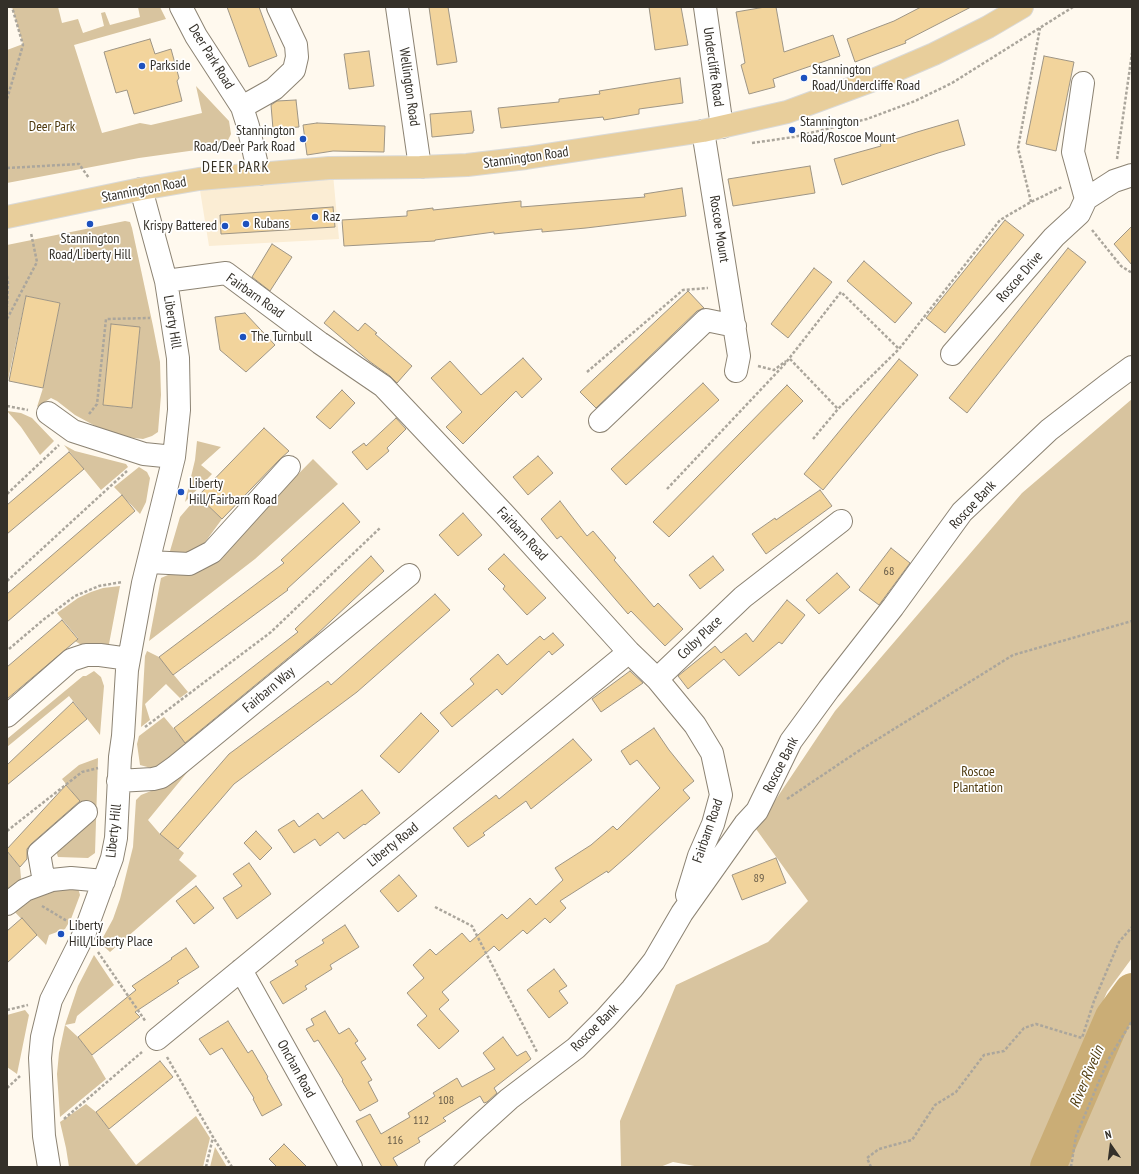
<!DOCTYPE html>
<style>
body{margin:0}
#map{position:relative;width:1139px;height:1174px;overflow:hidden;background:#fff9ee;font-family:"PT Sans Narrow",sans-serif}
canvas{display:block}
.frame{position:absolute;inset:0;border:8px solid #343029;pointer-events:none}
.north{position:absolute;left:1091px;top:1126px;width:40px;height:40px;-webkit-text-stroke:3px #fff;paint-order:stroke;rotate:346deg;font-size:11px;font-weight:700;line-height:16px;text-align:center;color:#343029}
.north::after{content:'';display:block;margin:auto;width:14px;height:18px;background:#343029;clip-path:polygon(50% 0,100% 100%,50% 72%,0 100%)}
</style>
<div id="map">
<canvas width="1139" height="1174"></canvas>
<div class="frame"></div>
<div class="north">N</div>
</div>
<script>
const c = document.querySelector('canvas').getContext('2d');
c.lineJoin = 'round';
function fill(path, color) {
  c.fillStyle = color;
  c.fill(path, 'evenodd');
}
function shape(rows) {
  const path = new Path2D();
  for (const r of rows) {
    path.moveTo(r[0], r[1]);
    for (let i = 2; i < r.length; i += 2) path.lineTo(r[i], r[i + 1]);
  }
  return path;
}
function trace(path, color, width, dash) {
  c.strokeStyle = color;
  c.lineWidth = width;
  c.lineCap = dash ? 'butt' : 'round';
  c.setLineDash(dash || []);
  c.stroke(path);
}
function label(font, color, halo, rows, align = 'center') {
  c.font = font + ' "PT Sans Narrow",sans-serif';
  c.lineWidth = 3.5;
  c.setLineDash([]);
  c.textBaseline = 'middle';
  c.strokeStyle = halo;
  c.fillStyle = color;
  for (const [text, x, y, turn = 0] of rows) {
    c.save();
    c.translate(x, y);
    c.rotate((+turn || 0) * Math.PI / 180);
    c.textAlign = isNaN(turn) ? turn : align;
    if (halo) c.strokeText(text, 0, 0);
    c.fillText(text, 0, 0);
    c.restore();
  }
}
fill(shape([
 [333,174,339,239,209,246,199,184]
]), '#fbedd4');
fill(shape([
 [12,7,58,7,62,23,78,19,83,33,104,26,101,13,105,12,110,25,140,17,138,7,160,7,166,19,74,45,102,133,140,123,151,125,202,113,196,86,229,121,231,134,225,146,139,158,7,183,7,50,23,44],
 [125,221,130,222,132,228,153,326,160,362,161,395,158,432,152,436,143,439,126,437,99,428,75,415,57,401,51,398,37,407,43,388,60,303,26,296,7,385,7,245],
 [111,324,140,328,132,408,103,405],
 [1132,399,1132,958,1107,992,1074,1069,1036,1167,700,1167,673,1162,660,1167,621,1167,620,1121,676,985,768,942,808,901,756,829,835,711,1022,493],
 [7,411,21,413,32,418,54,441,40,455,21,427],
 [197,441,221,447,201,465,212,474,185,502,195,460],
 [64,445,75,451,126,464,128,467,101,490],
 [313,459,338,484,255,559,149,641,161,578,168,575,191,574,199,572,209,565],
 [139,467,147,472,150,478,146,502,140,514,114,487],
 [198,496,222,519,203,545,189,554,174,556,170,551,180,517],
 [120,586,109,644,103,647,83,646,75,641,78,638,57,613,78,598,91,592,103,588],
 [147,651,159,657,188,692,180,698,166,684,145,704,150,720,141,727,145,656],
 [94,671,101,677,104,686,100,735,69,696,7,747,7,739,83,676,86,676],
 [164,717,186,743,163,764,151,768,140,765,137,744,139,736],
 [98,758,95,853,88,858,58,857,56,851,90,820,80,802,62,779,79,765],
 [194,764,148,820,160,834,184,853,179,860,197,876,110,952,100,943,113,919,120,899,133,847,136,800,141,795,161,787],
 [7,851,20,867,21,878,18,884,7,891],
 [78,888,80,895,71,919,65,929,49,935,46,945,12,909,31,893],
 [94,955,114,985,77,1016,75,1023,65,1025,78,1037,92,1055,106,1079,60,1117,57,1074,59,1053,65,1025,78,986],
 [1132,1009,1132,1167,1055,1167,1117,1032],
 [25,1010,29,1015,17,1074,7,1067,7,1015],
 [86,1104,96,1112,136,1165,196,1116,210,1138,203,1167,69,1167,66,1148,60,1122],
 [215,1147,227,1167,210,1167]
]), '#d8c49f');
trace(shape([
 [1048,1167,1113,1017,1132,991]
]), '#caad76', 36);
const building = shape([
 [227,7,259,7,277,56,249,67,227,7],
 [429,7,448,7,457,62,437,65,429,7],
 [649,7,681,7,688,45,655,50,649,7],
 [765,7,776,7,784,52,833,35,840,56,773,79,775,87,749,94,741,65,745,63,736,12,765,7],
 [921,7,971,7,905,41,906,43,855,62,847,39,894,21,921,7],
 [150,39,155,54,171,49,179,78,177,81,182,101,134,114,127,90,116,93,104,52,150,39],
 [369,51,374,86,349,89,344,54,369,51],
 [1044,56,1074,62,1056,151,1026,144,1044,56],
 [680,78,683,103,639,109,639,114,604,120,603,117,501,128,498,108,559,102,559,99,600,94,599,91,680,78],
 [296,100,299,127,273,129,271,105,277,101,296,100],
 [471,111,474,131,473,131,473,133,432,137,430,114,471,111],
 [958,120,965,145,938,153,842,185,834,159,881,146,880,144,917,132,958,120],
 [317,123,385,126,384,152,333,151,307,155,303,125,317,123],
 [810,166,815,193,733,206,728,179,810,166],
 [682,188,686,216,586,228,542,232,542,229,494,234,494,232,435,240,435,241,344,246,342,220,407,216,407,211,433,208,433,210,521,201,521,207,645,197,644,194,682,188],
 [333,207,335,227,221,234,220,215,333,207],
 [1005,220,1024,235,945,333,926,318,1005,220],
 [1132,226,1132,265,1114,244,1132,226],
 [272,244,292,257,270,291,252,277,272,244],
 [1068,248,1086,262,967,413,949,398,1068,248],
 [864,261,912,303,895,323,847,281,864,261],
 [814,268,832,282,788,338,771,324,814,268],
 [688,291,704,308,697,311,596,408,580,392,688,291],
 [26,296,60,303,43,388,9,381,26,296],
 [334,311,358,331,365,323,377,333,375,334,412,366,397,383,390,376,369,361,324,323,334,311],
 [245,313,275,345,246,372,220,350,215,317,245,313],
 [111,324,140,327,132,408,103,405,111,324],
 [523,358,542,379,522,398,516,391,463,444,446,427,462,412,431,378,450,361,481,395,523,358],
 [899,359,918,375,823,490,804,474,899,359],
 [703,383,719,400,626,485,611,469,703,383],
 [787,385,803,401,669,537,653,522,787,385],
 [342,390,355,403,330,429,316,417,342,390],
 [396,418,406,429,387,448,389,451,367,470,352,452,364,443,366,446,396,418],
 [264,428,289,451,280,459,222,519,198,496,264,428],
 [69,452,84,469,7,534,7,505,69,452],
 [538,456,553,473,528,495,513,477,538,456],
 [820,490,832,506,766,554,752,534,775,518,776,520,820,490],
 [122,495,135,511,7,622,7,594,122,495],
 [560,501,587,536,593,531,616,558,614,560,654,607,658,603,683,629,665,646,631,611,628,614,561,536,557,539,541,519,560,501],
 [343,503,360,522,287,589,288,590,173,675,159,657,284,563,281,560,343,503],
 [463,513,482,535,458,556,439,535,463,513],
 [891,548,910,563,879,605,859,590,891,548],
 [504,554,546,598,527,615,503,589,505,586,488,569,504,554],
 [371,556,384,571,316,635,185,743,174,728,298,632,295,629,371,556],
 [713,556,724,570,700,589,689,575,713,556],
 [837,573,850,587,819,614,806,600,837,573],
 [435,594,450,610,357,692,234,784,178,849,160,834,229,754,328,681,331,685,435,594],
 [787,600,805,615,782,644,779,642,739,676,724,659,688,689,678,676,715,646,721,653,746,633,753,642,787,600],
 [62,620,78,639,7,699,7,667,62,620],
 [553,633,564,645,552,655,549,651,502,695,497,689,452,727,440,713,474,684,470,679,498,654,507,665,540,636,544,640,553,633],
 [630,671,643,683,601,712,592,699,630,671],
 [73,702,87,719,7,785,7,765,73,702],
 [421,713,439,731,399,773,380,756,421,713],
 [654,728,669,750,694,781,683,790,690,798,632,852,608,873,607,871,560,901,566,908,550,923,545,918,527,934,523,930,499,951,494,946,442,992,449,1000,439,1009,459,1031,439,1049,417,1025,427,1016,407,993,424,978,413,965,430,949,436,955,462,933,470,942,502,914,507,919,530,898,536,905,563,880,555,868,591,845,613,826,617,830,660,788,637,760,630,765,621,751,654,728],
 [573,739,592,760,531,809,526,801,483,833,485,835,468,847,453,828,496,795,499,799,573,739],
 [66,785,80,801,31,844,27,849,27,859,20,867,7,851,7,849,66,785],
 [362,790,380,813,365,825,364,824,344,839,338,832,320,846,315,839,294,853,278,830,294,820,299,827,318,813,323,819,362,790],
 [256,831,272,848,260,860,244,843,256,831],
 [776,858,786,883,742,900,732,875,776,858],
 [249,863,271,894,237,919,223,898,242,886,233,874,249,863],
 [399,875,417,896,398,912,380,891,399,875],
 [196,886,214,908,194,924,176,901,196,886],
 [22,918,37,935,7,963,7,931,22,918],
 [345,925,359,947,330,965,332,969,305,986,307,989,283,1004,270,982,298,965,295,961,324,943,322,940,345,925],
 [186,948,199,967,177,981,179,983,135,1012,140,1017,92,1055,78,1037,136,990,132,986,172,959,171,958,186,948],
 [554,969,567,986,559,991,568,1003,549,1018,527,990,554,969],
 [325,1011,339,1034,349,1028,358,1041,355,1043,366,1059,361,1062,372,1080,368,1082,378,1101,360,1111,342,1081,343,1080,318,1040,314,1042,306,1029,314,1025,311,1019,325,1011],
 [228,1021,248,1053,252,1050,268,1077,267,1078,282,1105,262,1116,253,1099,254,1098,222,1048,210,1055,199,1039,228,1021],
 [503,1037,517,1056,526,1051,531,1059,494,1088,497,1093,487,1102,484,1103,480,1096,459,1108,443,1118,446,1121,418,1138,420,1142,393,1158,398,1167,382,1167,356,1121,370,1114,381,1134,410,1117,408,1113,435,1096,433,1093,457,1078,462,1087,495,1069,483,1053,503,1037],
 [160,1061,173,1077,109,1129,96,1112,160,1061],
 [284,1144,307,1167,277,1167,269,1159,284,1144]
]);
fill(building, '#f2d49c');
trace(building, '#9e9585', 1);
const minor = shape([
 [181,7,196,36,242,107,248,126,259,174],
 [397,7,420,167],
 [705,7,722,127],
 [1083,83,1073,152,1086,199],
 [242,107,274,89,294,70,297,57,296,45,278,7],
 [703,131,739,356,736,371],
 [166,281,226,273,320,343,383,386,504,514,629,652,657,679,695,725,712,753,721,795,713,824,699,856,687,895],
 [952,354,1054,237,1079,214,1086,199,1114,181,1132,175],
 [48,413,73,431,144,454,174,457],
 [600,421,706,320,735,326],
 [149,562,189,564,212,552,289,467],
 [657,679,743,597,841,521],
 [7,716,71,660,86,655,100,655,129,659],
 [118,781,153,779,161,777,175,767,409,575],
 [44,882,39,853,86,812],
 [7,904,25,890,52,880,71,878,104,881],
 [241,970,351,1167],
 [157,1039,629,652],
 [49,1167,44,1136,40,1058,42,1037,51,1000,85,932,112,858,116,838,120,757,123,736,127,670,143,583,174,457,179,410,178,358,166,281,141,189],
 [436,1167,477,1128,509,1099,576,1048,606,1018,632,989,654,961,682,913,745,824,757,811,791,741,829,689,893,607,962,512,1049,430,1106,386,1132,367]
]);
const major = shape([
 [7,217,141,189,199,179,329,168,420,167,467,165,526,158,703,131,787,112,871,81,934,54,988,27,1022,7]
]);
trace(minor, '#8c8373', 24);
trace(major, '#dadad8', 24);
trace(shape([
 [7,99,23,45,12,7],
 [752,143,794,137,867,119,915,101,952,83,1073,7],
 [1117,159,1132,53],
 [7,168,79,164,89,178],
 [1031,202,1018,148,1040,28],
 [1092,230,1121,266,1132,273],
 [7,276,8,283,7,307],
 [7,319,37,262,31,233],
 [790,359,838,409],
 [758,366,774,370,786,361],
 [587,372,683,290,708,288],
 [7,406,28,410],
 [89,414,97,404,106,319,150,318],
 [813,439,838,409,899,349,1000,220,1031,202,1062,187],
 [667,489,784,365,841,292,899,349],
 [7,494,59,445],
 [7,581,127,471],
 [9,649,43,620,75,596,99,586,122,582],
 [145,727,271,632,380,528],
 [787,799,857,752,1013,655,1132,621],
 [7,831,82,772,98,768],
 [42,906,67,921],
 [435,907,472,926,537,1052],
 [98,952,146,1022],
 [7,1010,28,1005],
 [167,1057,213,1137,232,1167],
 [7,1088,20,1076],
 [64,1119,142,1052],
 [206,1167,213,1137],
 [871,1167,867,1158,879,1149,912,1140,935,1105,956,1092,984,1055,1004,1051,1024,1028,1036,1024,1082,1038,1094,1001,1119,942,1132,927],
 [1071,1167,1076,1136,1108,1060,1132,1021]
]), '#aba69c', 2.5, [3, 2]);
trace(minor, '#fff', 22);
trace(major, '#e8ce9b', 22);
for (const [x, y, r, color] of [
 [142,66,4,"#1d51be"],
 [804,78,4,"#1d51be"],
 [792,130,4,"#1d51be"],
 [303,139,4,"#1d51be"],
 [315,217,4,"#1d51be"],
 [90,224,4,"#1d51be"],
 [246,224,4,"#1d51be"],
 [225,226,4,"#1d51be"],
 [243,337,4,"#1d51be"],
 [181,492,4,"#1d51be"],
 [61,934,4,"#1d51be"]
]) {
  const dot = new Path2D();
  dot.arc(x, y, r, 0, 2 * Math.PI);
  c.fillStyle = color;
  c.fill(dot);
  trace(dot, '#fff', 1.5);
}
label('12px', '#645946', null, [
 ["68",889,572],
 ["89",759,879],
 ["108",446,1101],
 ["112",421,1121],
 ["116",395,1141]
]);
label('14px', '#343029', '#fff', [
 ["Deer Park Road",211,57,58],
 ["Undercliffe Road",713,67,82],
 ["Wellington Road",409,87,82],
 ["Stannington Road",526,158,-8],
 ["Stannington Road",144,190,-11],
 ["Roscoe Mount",719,229,81],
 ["Roscoe Drive",1020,277,-49],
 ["Fairbarn Road",255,296,35],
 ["Liberty Hill",172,322,81],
 ["Roscoe Bank",973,505,-47],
 ["Fairbarn Road",522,534,47],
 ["Colby Place",700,638,-44],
 ["Fairbarn Way",269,690,-40],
 ["Roscoe Bank",781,765,-63],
 ["Liberty Hill",114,831,-84],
 ["Fairbarn Road",708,831,-71],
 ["Liberty Road",393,845,-39],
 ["Roscoe Bank",595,1028,-45],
 ["Onchan Road",296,1069,61]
]);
label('14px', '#343029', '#fff', [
 ["Parkside",150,66],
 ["Stannington",812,70],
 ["Road/Undercliffe Road",812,86],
 ["Stannington",800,122],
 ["Road/Roscoe Mount",800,138],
 ["Stannington",295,131,"right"],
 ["Road/Deer Park Road",295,147,"right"],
 ["Raz",323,217],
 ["Rubans",254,224],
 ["Krispy Battered",217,226,"right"],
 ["Stannington",90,239,"center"],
 ["Road/Liberty Hill",90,255,"center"],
 ["The Turnbull",251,337],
 ["Liberty",189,484],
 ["Hill/Fairbarn Road",189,500],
 ["Liberty",69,926],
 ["Hill/Liberty Place",69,942]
], 'left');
label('14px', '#4e390d', '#fff', [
 ["Deer Park",52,127],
 ["Roscoe",978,772],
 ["Plantation",978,788]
]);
c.letterSpacing = '1px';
label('15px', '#373022', '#fff', [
 ["DEER PARK",236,168]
]);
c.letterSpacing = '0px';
label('italic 15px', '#544014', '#fff', [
 ["River Rivelin",1087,1077,-67]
]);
</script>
